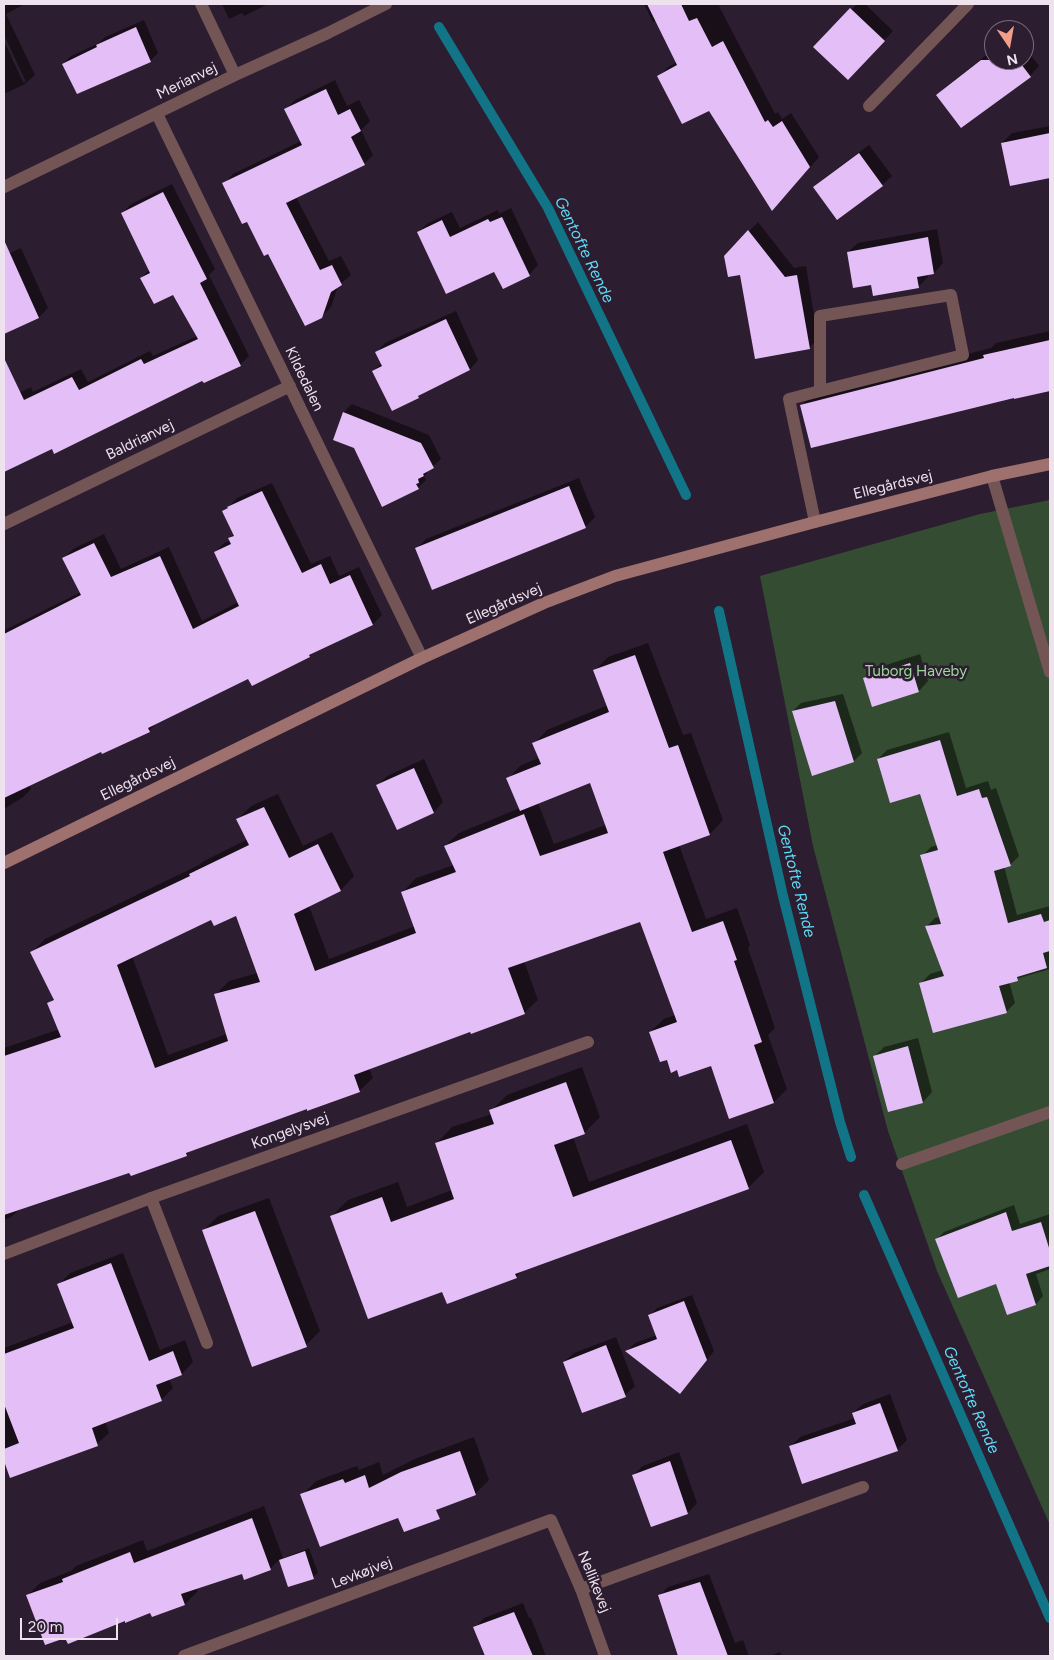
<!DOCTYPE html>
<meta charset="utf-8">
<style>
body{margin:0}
#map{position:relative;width:1054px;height:1660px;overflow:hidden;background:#2d1d30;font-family:Figtree,sans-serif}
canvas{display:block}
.frame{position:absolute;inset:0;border:5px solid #eee2ef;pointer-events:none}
.north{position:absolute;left:984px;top:20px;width:50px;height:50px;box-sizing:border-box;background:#2d1d30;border:1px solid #7a6c7c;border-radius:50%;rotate:168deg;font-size:14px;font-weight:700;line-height:20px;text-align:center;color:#eee2ef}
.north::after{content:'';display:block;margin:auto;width:18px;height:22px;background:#f49e88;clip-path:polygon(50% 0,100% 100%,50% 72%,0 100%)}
.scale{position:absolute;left:20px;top:1618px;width:98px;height:22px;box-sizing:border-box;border:2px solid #eee2ef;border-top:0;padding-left:6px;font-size:15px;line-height:18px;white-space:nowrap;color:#eee2ef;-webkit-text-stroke:4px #2d1d30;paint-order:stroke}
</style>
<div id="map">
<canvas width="1054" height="1660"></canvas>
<div class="frame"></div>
<div class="north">N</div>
<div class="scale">20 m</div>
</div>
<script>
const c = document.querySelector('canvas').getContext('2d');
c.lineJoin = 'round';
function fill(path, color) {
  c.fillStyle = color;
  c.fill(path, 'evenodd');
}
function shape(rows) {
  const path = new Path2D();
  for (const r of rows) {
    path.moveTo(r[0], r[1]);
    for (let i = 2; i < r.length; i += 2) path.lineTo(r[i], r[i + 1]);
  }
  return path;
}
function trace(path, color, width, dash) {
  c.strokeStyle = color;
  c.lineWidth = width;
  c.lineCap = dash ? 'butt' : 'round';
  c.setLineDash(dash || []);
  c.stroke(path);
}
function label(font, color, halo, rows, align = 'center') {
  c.font = font + ' Figtree,sans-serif';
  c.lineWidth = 5;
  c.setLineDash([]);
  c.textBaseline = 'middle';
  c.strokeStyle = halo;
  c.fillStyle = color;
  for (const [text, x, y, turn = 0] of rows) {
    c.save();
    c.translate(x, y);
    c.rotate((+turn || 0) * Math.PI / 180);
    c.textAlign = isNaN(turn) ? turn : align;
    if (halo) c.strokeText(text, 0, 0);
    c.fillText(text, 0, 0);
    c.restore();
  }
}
fill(shape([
 [1050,500,1050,1525,937,1271,888,1131,813,846,760,576,980,514]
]), '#334c32');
fill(shape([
 [4,4,25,4,6,14,35,75,25,84,4,94,4,41,23,82,26,82,4,35],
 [222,4,268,4,244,16,242,13,229,19],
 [644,4,725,4,719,6,775,114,778,112,782,119,791,113,819,157,781,200,710,109,659,76,668,67,677,62,657,20,653,22],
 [857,4,865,4,893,31,857,69,815,47],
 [144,20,158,53,150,61,77,92,63,64,71,56,99,43,105,37],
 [1024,46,1039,66,1030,76,961,126,937,95,947,86,994,49,994,60,1024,60],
 [335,80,347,106,359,100,370,121,361,130,373,155,364,164,296,197,329,261,341,256,351,275,338,286,331,307,321,317,269,252,224,184,233,174,301,141,285,110,295,100],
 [1050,126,1050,177,1011,184,1002,143,1012,133],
 [869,145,892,176,882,185,814,187,824,178],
 [172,184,215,269,209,275,249,356,240,365,203,379,4,471,4,368,15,395,31,387,33,392,81,369,88,382,150,351,153,356,197,336,174,293,141,278,150,269,122,213,131,204],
 [511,208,538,265,529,275,418,232,428,223,452,212,460,228,498,210,499,214],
 [758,222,794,268,806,266,818,339,809,348,725,256],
 [937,229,943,263,934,273,928,274,928,277,919,286,874,294,872,284,848,252,858,243],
 [21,248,48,308,39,317,4,333,4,256],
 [456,311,478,360,470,369,423,392,418,397,392,410,373,371,382,363,377,352,385,343],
 [1050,331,1050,390,1015,398,802,405,813,394,991,348,996,343],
 [352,404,429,435,441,459,426,472,427,473,424,476,426,480,418,488,355,447,334,439,344,412],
 [579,478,595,517,585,527,417,548,426,539],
 [272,483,311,564,330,556,339,576,359,567,382,615,373,624,315,651,309,656,249,677,157,722,149,731,102,750,29,784,31,789,22,798,4,809,4,626,5,630,81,592,64,558,73,549,104,534,121,569,169,547,202,621,238,602,215,552,224,543,231,540,230,538,234,534,224,511,237,498],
 [648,643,683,735,691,733,723,820,710,834,679,845,706,919,737,908,750,945,748,948,775,1028,768,1035,787,1089,774,1102,730,1117,711,1065,678,1069,667,1058,650,1032,664,1019,675,1015,641,920,524,961,538,1000,524,1013,369,1068,373,1078,359,1091,307,1108,190,1151,186,1155,130,1171,21,1208,11,1217,4,1220,4,1048,60,1029,49,1003,54,998,32,952,45,939,199,865,204,861,248,839,238,819,251,806,278,794,303,846,332,832,354,876,341,890,309,906,329,959,415,926,403,892,416,878,454,865,445,846,459,833,520,808,508,779,521,765,539,758,534,744,547,730,608,705,595,670,608,657],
 [590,781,606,825,554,844,538,803],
 [236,914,258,973,229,981,216,994,227,1034,168,1055,132,956,211,918],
 [920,654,928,681,919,691,873,705,864,678,874,669],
 [843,694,862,753,854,761,793,711,801,703],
 [949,732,966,788,988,781,991,790,996,788,1019,856,1010,865,1004,866,1017,915,1050,906,1050,969,1009,981,1015,1003,1006,1012,921,983,930,974,943,970,926,927,935,918,940,917,922,856,931,847,938,845,921,792,878,759,887,750],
 [424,759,443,802,434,812,398,828,378,785,387,776],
 [918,1038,932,1092,923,1102,889,1111,874,1057,884,1047],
 [582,1067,600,1117,584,1133,573,1137,589,1182,747,1124,764,1172,748,1188,524,1269,516,1277,443,1290,332,1216,348,1200,398,1182,407,1207,452,1190,436,1144,452,1127,492,1114,491,1111,507,1095],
 [269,1198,320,1331,306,1345,204,1230,218,1216],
 [1014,1205,1020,1224,1050,1214,1050,1269,1036,1274,1043,1296,1036,1304,997,1282,937,1239,944,1232],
 [123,1253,160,1350,185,1340,193,1362,182,1374,169,1379,173,1388,161,1400,105,1421,109,1433,97,1444,10,1476,4,1458,4,1348,73,1322,58,1285,70,1273],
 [692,1295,714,1351,680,1393,627,1351,635,1343,657,1335,649,1316,657,1308],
 [616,1337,635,1386,625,1395,564,1362,574,1353],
 [890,1394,907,1440,897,1450,790,1447,800,1437,855,1418,853,1413,863,1404],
 [474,1437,489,1480,475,1494,302,1495,316,1481,357,1466,359,1470,379,1462,383,1475,417,1458],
 [679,1452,697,1503,688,1513,652,1526,633,1475,643,1466],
 [264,1506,283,1558,309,1548,318,1573,313,1577,289,1586,280,1559,270,1569,242,1572,196,1588,198,1591,185,1604,153,1616,151,1612,66,1637,28,1595,40,1583,71,1571,76,1566,143,1540,147,1551],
 [709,1574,735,1643,743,1640,749,1656,681,1656,660,1595,668,1587],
 [523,1603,529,1618,531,1618,546,1656,484,1656,475,1628,484,1618],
 [780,1652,782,1656,770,1656]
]), '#0007');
trace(shape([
 [439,27,548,208,686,495],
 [719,611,783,896,840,1122,851,1157],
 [864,1195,1050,1618]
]), '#117587', 10);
fill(shape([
 [647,4,681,4,689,21,697,18,712,47,723,41,765,122,768,120,773,127,782,121,810,167,772,211,709,111,682,124,657,76,677,65],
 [850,8,885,41,848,80,813,47],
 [136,27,151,62,77,94,62,64,97,47,96,45],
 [981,60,1018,60,1031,77,961,128,936,95],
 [326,89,338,115,350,109,361,131,351,137,365,165,286,203,320,270,332,265,342,285,331,292,322,318,305,326,268,254,264,256,247,222,242,224,222,183,302,145,284,109],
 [1050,133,1050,178,1010,186,1001,143],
 [859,153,883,186,837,220,813,187],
 [163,192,207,279,200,283,241,366,204,383,202,381,54,454,52,449,4,472,4,358,24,400,72,377,79,390,141,359,144,364,198,339,173,295,154,304,140,278,150,273,121,213],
 [502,217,530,276,503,289,494,272,446,294,417,232,442,220,450,237,488,219,490,222],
 [748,230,785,277,797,275,810,349,755,359,740,275,728,277,724,256],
 [928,237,934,274,917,277,919,288,873,296,871,285,853,288,847,252],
 [4,240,39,318,4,334],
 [446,319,470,370,418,396,419,398,392,411,372,371,382,366,375,352],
 [1050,340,1050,391,1014,399,1014,398,811,448,800,405,984,358,983,355],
 [343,412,421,443,434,468,423,474,424,476,418,479,419,483,416,484,419,489,382,507,354,448,333,440],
 [569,486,586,528,432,590,415,548],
 [262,491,302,573,321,564,330,584,350,575,373,625,309,655,310,657,252,686,248,679,148,728,150,732,102,754,101,752,4,798,4,634,81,595,62,558,94,543,111,577,160,556,193,629,239,606,214,552,231,544,228,538,234,536,222,511,228,508,227,507],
 [635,655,669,748,678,745,710,835,663,852,692,932,723,921,737,960,734,961,762,1042,754,1045,774,1103,729,1119,711,1066,679,1077,677,1070,671,1073,667,1060,660,1062,649,1032,677,1022,640,922,508,968,525,1014,471,1034,470,1032,354,1075,360,1092,307,1111,307,1109,186,1153,187,1156,131,1176,129,1173,4,1215,4,1056,61,1037,47,1003,54,1000,30,952,190,876,189,874,249,845,236,819,264,807,289,858,318,844,341,891,294,914,315,971,416,933,401,892,456,872,444,846,524,814,540,856,608,833,590,783,520,811,506,778,541,764,532,743,609,712,593,670],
 [236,916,260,982,214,994,228,1041,155,1068,117,965,211,920,214,926],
 [910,663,919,692,872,707,863,678],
 [835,701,854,762,812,776,792,711],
 [940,740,957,796,979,789,982,798,987,797,1011,866,994,871,1008,923,1041,914,1044,922,1050,920,1050,951,1043,953,1047,968,1017,977,1018,981,999,986,1007,1013,933,1033,919,983,944,976,925,926,941,924,920,855,938,850,920,794,890,803,877,759],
 [414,768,434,813,397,830,376,785],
 [908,1046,923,1103,888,1112,873,1056],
 [566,1082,585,1134,554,1145,573,1197,731,1140,749,1189,515,1274,517,1278,447,1304,442,1292,368,1319,330,1216,382,1197,391,1222,454,1199,435,1143,494,1124,489,1110],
 [255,1211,307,1347,252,1367,202,1230],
 [1006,1212,1012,1231,1041,1222,1050,1251,1050,1266,1026,1274,1036,1305,1007,1315,996,1284,958,1298,935,1239],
 [111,1263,149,1361,173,1351,182,1375,156,1385,162,1401,92,1428,98,1446,10,1478,4,1461,4,1449,19,1443,4,1404,4,1354,74,1328,57,1284],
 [684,1301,707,1360,680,1394,625,1351,657,1339,648,1315],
 [606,1345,626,1397,582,1413,563,1362],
 [880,1403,898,1451,802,1484,789,1446,856,1424,852,1413],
 [460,1451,476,1495,436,1510,440,1519,404,1532,398,1518,320,1547,300,1494,343,1479,345,1483,365,1475,369,1488,401,1472],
 [670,1461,688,1514,651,1527,632,1475],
 [252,1518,271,1570,244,1580,242,1574,181,1594,185,1605,152,1617,150,1613,125,1623,125,1621,68,1644,65,1638,45,1645,26,1595,63,1582,62,1579,130,1552,134,1563],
 [305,1551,314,1579,288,1587,279,1560],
 [700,1582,728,1656,678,1656,658,1595],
 [514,1612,533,1656,485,1656,473,1627]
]), '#e4bef6');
trace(shape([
 [869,106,968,4],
 [992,476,1050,672],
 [815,522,789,399,820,391,963,355,951,295,820,316,820,391],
 [902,1164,1050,1112],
 [151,1198,207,1343],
 [581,1589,863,1487]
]), '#725554', 12);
trace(shape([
 [201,4,235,75],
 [157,114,422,658],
 [4,187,235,75,328,33,386,4],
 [4,524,290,386],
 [4,1254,151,1198,588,1042],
 [184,1656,551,1520,581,1589,605,1656]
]), '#725554', 12);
trace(shape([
 [4,863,422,658,544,603,615,576,815,522,992,476,1050,464]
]), '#9e706e', 12);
label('15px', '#eee2ef', '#2d1d30', [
 ["Merianvej",187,81,-26],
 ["Kildedalen",304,379,64],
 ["Baldrianvej",140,440,-26],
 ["Ellegårdsvej",893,485,-14],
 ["Ellegårdsvej",504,604,-24],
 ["Ellegårdsvej",138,779,-26],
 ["Kongelysvej",290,1131,-20],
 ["Levkøjvej",362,1573,-21],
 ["Nellikevej",594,1582,68]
]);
label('15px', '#99dc96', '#2d1d30', [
 ["Tuborg Haveby",916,672]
]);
label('italic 16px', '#5ddcf7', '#2d1d30', [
 ["Gentofte Rende",584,250,64],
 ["Gentofte Rende",796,881,76],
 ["Gentofte Rende",971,1400,66]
]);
</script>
